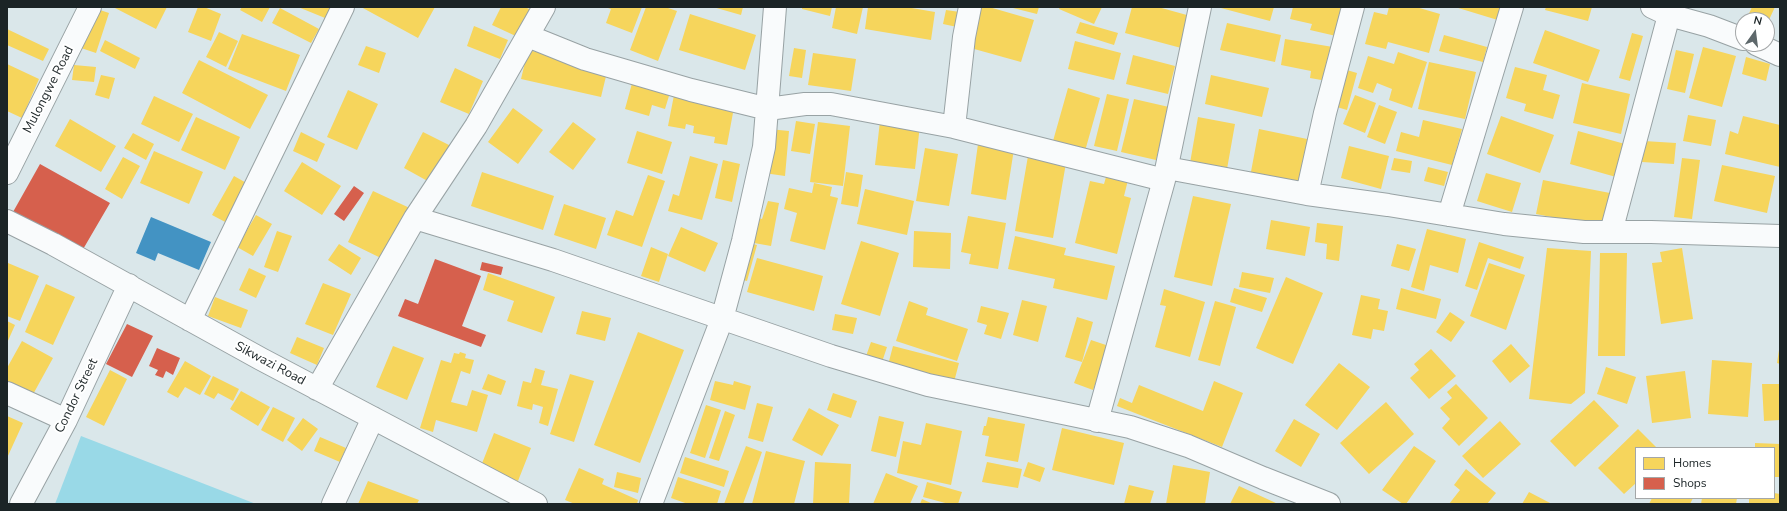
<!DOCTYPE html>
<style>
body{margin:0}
#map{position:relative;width:1787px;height:511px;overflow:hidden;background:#dae7ea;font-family:"Nunito Sans",sans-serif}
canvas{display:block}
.frame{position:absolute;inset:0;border:8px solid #1b2426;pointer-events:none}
.legend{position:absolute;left:1635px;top:447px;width:140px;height:52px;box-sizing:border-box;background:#fff;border:1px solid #a4a7a8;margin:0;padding:5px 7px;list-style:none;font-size:12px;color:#1b2426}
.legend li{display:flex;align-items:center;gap:8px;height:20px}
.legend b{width:20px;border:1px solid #a4a7a8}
.north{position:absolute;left:1735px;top:12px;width:40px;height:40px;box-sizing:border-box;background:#fff;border:1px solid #a4a7a8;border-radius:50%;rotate:14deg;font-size:11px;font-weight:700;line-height:16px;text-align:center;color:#1b2426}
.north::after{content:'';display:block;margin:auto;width:14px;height:18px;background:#5e686b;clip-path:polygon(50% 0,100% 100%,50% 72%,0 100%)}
</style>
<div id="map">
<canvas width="1787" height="511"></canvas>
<div class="frame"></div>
<ul class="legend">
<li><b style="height:11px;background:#f6d55c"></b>Homes</li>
<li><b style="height:11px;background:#d6604d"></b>Shops</li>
</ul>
<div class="north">N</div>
</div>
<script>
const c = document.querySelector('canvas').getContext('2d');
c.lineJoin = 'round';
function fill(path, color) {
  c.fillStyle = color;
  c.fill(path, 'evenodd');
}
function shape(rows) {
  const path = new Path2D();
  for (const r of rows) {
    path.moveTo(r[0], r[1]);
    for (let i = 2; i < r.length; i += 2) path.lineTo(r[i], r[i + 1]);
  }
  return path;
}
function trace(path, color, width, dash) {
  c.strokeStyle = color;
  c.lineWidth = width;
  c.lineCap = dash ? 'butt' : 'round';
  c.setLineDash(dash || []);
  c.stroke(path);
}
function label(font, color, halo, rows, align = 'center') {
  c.font = font + ' "Nunito Sans",sans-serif';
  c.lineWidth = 4;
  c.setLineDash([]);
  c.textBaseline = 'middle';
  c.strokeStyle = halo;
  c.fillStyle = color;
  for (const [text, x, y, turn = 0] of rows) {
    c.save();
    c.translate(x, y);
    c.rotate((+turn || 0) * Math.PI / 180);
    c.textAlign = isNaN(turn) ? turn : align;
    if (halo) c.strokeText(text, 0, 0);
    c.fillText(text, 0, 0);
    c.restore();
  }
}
fill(shape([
 [81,436,256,504,55,504]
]), '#99d9e7');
fill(shape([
 [113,7,167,7,156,29],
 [198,7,204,7,221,14,211,41,188,32],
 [242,7,270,7,262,22,240,10],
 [298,7,336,7,330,20],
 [361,7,435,7,418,38],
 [501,7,525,7,533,11,520,38,492,25],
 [605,7,642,7,632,33,606,23,611,9],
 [646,7,665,7,677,11,658,61,630,50],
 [713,7,743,7,741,15],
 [802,7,832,7,830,16,802,9],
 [836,7,863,7,857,34,832,28],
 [868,7,906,7,935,12,931,40,865,29],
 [979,7,989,7,1034,20,1021,62,967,47],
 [1009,7,1039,7,1037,14],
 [1060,7,1102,7,1094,24,1059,9],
 [1132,7,1158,7,1194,17,1185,49,1125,33],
 [1217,7,1274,7,1270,21],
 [1293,7,1343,7,1336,36,1310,30,1312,24,1290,19],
 [1389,7,1416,7,1440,14,1429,53,1388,42,1386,49,1365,44,1374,12,1387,15],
 [1455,7,1505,7,1501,21],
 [1546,7,1592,7,1588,21,1545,10],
 [1752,7,1775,7,1767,24,1767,20,1746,20],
 [94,8,109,13,96,53,81,48],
 [280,8,319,29,311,43,272,23],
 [946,10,960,12,957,27,943,24],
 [690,14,756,35,745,70,679,50],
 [1080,22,1118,33,1114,45,1076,33],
 [1227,23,1281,35,1275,62,1220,50],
 [474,26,508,40,500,59,467,46],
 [7,29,49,49,43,61,7,45],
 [1545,30,1600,50,1588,82,1533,63],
 [219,32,238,41,226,67,206,57],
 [1632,33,1643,36,1630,81,1619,78],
 [242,34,300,55,286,91,228,69],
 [1444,35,1487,47,1483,62,1439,51],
 [1285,39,1333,47,1327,81,1310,78,1311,71,1281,65],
 [105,40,140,58,135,69,100,51],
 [1075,41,1121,53,1114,80,1068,69],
 [366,46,386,53,379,73,358,65],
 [1703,47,1736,56,1722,107,1689,98],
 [794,48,806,50,802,78,789,76],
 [528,50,608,68,601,97,521,79],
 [1676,50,1694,54,1685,93,1667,89],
 [1398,52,1427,62,1412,108,1389,100,1392,89,1377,83,1373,93,1358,88,1368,56,1394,64],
 [813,53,856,59,851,91,808,85],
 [1133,55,1175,66,1168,94,1126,84],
 [1746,57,1770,64,1766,81,1742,74],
 [199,60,268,95,250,129,182,93],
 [1429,62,1476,72,1465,119,1418,109],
 [7,64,39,79,22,118,7,111],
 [74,65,96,67,94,82,72,80],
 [1515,67,1547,75,1543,90,1560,95,1553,119,1524,111,1526,104,1506,98],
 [455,68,483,81,469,114,440,102],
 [1340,68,1357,73,1347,110,1330,105],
 [101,75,115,78,109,99,95,95],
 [1211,75,1269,88,1262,117,1205,104],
 [634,76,672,86,665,109,652,105,649,116,625,109],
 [1582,83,1630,94,1621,134,1573,123],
 [1068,88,1100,98,1085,151,1053,141],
 [348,90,378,104,357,150,327,137],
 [675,90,735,102,727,145,714,143,715,137,693,133,694,126,686,124,685,129,668,126],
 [1107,94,1129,99,1117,151,1094,146],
 [1355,95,1376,103,1365,133,1343,124],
 [154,96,193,114,179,142,141,124],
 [1134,99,1169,107,1156,160,1121,152],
 [1379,105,1397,112,1385,144,1367,137],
 [513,108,543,130,518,164,488,142],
 [1688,115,1716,120,1711,146,1683,141],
 [1501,116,1554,135,1540,173,1487,154],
 [1743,116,1780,125,1780,167,1725,154,1730,131,1738,134],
 [196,117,240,137,225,170,181,150],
 [1198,117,1235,124,1227,169,1190,163],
 [70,119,116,146,101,172,55,146],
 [1423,120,1462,129,1452,165,1396,151,1401,132,1419,137],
 [796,121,815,124,810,154,791,151],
 [880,121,920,125,915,169,875,165],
 [573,122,596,139,573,170,549,152],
 [818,122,850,126,843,186,810,182],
 [769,129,789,131,785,176,764,173],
 [1259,129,1312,140,1302,187,1250,177],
 [637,131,672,142,662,174,627,163],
 [1578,131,1625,144,1616,177,1570,164],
 [301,132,325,144,317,162,293,151],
 [423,132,453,147,433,184,404,168],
 [133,133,154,144,146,160,124,148],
 [1644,141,1676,143,1674,164,1642,162],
 [978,144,1014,149,1006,200,971,194],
 [1349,146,1389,156,1381,189,1341,178],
 [925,148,958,154,949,206,916,201],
 [154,151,203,172,189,204,140,183],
 [690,156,718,164,702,220,668,211,673,194,679,196],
 [1028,156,1066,163,1053,238,1015,231],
 [123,157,140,166,122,199,105,189],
 [1394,158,1412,161,1410,173,1391,170],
 [1682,158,1700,160,1692,219,1674,217],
 [723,160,740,164,732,202,715,198],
 [302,162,341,186,322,215,284,191],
 [1722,165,1775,176,1767,213,1714,201],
 [1428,167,1448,172,1444,186,1424,181],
 [1108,170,1129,176,1124,196,1131,198,1117,254,1075,243,1090,181,1104,184],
 [482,172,554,196,543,230,471,206],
 [846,172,863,175,858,207,841,204],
 [1486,173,1521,183,1512,212,1477,201],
 [648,175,665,181,642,247,607,235,616,210,633,216],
 [234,176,250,185,229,224,212,215],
 [1543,180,1610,193,1603,227,1536,214],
 [814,183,832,187,830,196,838,198,825,250,790,241,797,213,784,209,789,188,812,193],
 [865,189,914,201,907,235,857,224],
 [373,191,414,210,389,262,348,242],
 [1193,196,1231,204,1212,286,1174,277],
 [768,201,779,203,771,246,754,243,759,218,762,219],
 [564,204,606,218,596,249,554,235],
 [256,215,272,224,253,256,237,247],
 [968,216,1006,223,998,269,969,264,971,254,961,252],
 [1271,220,1310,227,1305,256,1266,249],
 [1317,223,1343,226,1339,261,1326,259,1327,244,1315,242],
 [681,227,718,243,705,272,668,256],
 [1427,229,1466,239,1458,273,1430,265,1424,291,1411,287],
 [277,231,292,236,278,272,264,267],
 [914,231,951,233,950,269,913,267],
 [1015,236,1066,248,1064,255,1115,266,1107,300,1053,288,1055,279,1008,269],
 [861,241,899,253,880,316,841,304],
 [745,242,757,245,747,281,735,278],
 [1479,242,1524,257,1520,269,1488,258,1477,290,1465,286],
 [339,244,361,258,351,275,328,260],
 [1397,244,1416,249,1409,271,1391,266],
 [651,247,668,254,659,282,641,276],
 [1547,248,1591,251,1585,393,1571,404,1529,399],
 [1682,248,1693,319,1661,324,1652,263,1662,262,1660,252],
 [1600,253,1627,253,1625,356,1598,356],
 [757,258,823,276,814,311,747,292],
 [8,263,39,276,20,321,7,316],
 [1489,263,1525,275,1506,330,1470,316],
 [249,268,266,276,256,298,239,290],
 [1242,272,1274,278,1270,293,1239,287],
 [488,273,555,297,542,333,507,321,514,301,483,290],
 [1286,277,1323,293,1293,364,1256,348],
 [323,283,351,294,333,335,305,324],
 [46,284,75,297,53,345,25,332],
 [1234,288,1267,298,1262,312,1230,302],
 [1401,288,1441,299,1436,319,1396,309],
 [1164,289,1205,302,1190,357,1155,347,1166,306,1160,305],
 [1361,295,1380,299,1378,309,1388,311,1384,331,1373,329,1371,339,1352,335],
 [215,297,248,310,241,328,208,316],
 [1022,300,1047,306,1038,342,1013,335],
 [909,301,928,308,926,315,968,329,957,361,896,341],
 [1215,301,1236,307,1220,366,1198,360],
 [981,306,1009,313,1001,339,984,334,987,325,977,322],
 [582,311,611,318,605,341,576,334],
 [1450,312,1465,322,1451,342,1436,332],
 [835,314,857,318,853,334,832,330],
 [1077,317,1093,322,1082,362,1065,357],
 [7,321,15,325,7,343],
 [638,332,684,350,640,463,594,445],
 [297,337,324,348,317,365,290,353],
 [1091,340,1109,346,1093,390,1074,383],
 [22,341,53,358,31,398,7,385,7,368],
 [871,342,887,347,881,365,865,359],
 [1511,344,1530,366,1510,383,1492,361],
 [393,346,424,358,407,400,376,387],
 [893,346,959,363,954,382,888,365],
 [1431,349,1456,376,1429,399,1410,378,1419,370,1414,364],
 [1779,350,1780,350,1780,364,1777,363],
 [460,352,466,354,465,358,474,360,470,374,461,371,451,402,467,406,472,390,488,395,477,432,436,420,433,432,420,428,441,360,451,363,454,353,459,354],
 [1712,360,1752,363,1748,417,1708,414],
 [185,361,211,376,200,395,185,387,178,398,167,392],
 [1339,363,1370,387,1337,430,1305,405],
 [1606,367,1636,377,1627,404,1597,394],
 [535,368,545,371,541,385,558,389,548,426,539,423,543,407,533,404,532,410,517,406,523,381,531,383],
 [110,370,127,379,104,426,86,417],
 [1685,371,1691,418,1652,423,1646,376],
 [488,374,506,381,501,395,482,389],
 [570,374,594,381,574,442,550,434],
 [213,376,239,389,233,401,218,393,214,399,204,394],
 [715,381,733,385,734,381,751,386,745,410,710,400],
 [1214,381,1243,393,1222,447,1117,406,1120,398,1132,403,1139,385,1203,411],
 [1456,384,1488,418,1459,446,1442,428,1450,419,1440,408,1452,398,1447,392],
 [1762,384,1780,384,1780,420,1764,421],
 [241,391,270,407,258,426,230,409],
 [833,393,857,401,851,418,827,410],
 [1594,400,1619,426,1575,467,1550,441],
 [1386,402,1414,434,1369,474,1340,443],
 [757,403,773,407,763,442,748,438],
 [706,405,721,410,705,458,690,453],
 [273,407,295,418,283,442,261,430],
 [809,408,839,425,822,456,792,440],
 [725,411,735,415,719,461,709,458],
 [7,416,23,423,7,458],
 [879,416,904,422,896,457,871,451],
 [988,417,1025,424,1018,462,985,456,989,436,982,435,984,426,986,426],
 [303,418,318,429,302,451,287,440],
 [1294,419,1320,434,1301,467,1275,451],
 [1500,421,1521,444,1483,478,1462,456],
 [926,423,962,431,951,485,897,473,903,441,921,445],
 [1062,428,1124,443,1114,485,1052,470],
 [1638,429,1657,448,1636,448,1636,483,1624,494,1598,468],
 [494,433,531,448,518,481,481,466],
 [320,437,346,448,340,462,314,451],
 [1755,443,1780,444,1780,477,1774,477,1774,448,1755,448],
 [746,446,762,452,743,504,724,504],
 [1414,446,1436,461,1406,504,1403,504,1382,490],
 [766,451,805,461,794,504,752,504],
 [685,457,729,471,724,487,680,473],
 [815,462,851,464,849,504,813,504],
 [987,462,1022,469,1018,488,982,482],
 [1028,462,1045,468,1040,482,1023,476],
 [1173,465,1210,472,1205,504,1166,504],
 [579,468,604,479,602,484,638,500,637,504,575,504,565,500],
 [1466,469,1496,493,1487,504,1449,504,1460,490,1454,485],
 [617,472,641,478,638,493,614,487],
 [886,473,918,486,910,504,873,504],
 [678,477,721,491,717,504,688,504,671,498],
 [368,481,419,500,417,504,358,504],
 [927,482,962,492,958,504,949,504,923,497],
 [1129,485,1154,491,1150,504,1124,504],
 [1239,486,1278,504,1230,504],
 [1529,492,1552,504,1522,504],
 [1774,493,1780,494,1780,504,1749,504,1749,498,1774,498],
 [1652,498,1693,498,1690,504,1649,504],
 [1702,498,1737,498,1736,504,1701,504],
 [922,499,933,504,920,504]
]), '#f6d55c');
fill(shape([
 [40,164,110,203,82,251,13,212],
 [354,186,364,193,344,221,334,214],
 [435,259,481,276,462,326,486,335,481,347,398,316,405,299,418,304],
 [482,262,503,267,501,275,480,270],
 [127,324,153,336,132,377,106,364],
 [157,348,180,358,173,375,166,371,163,378,155,375,158,370,149,366]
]), '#d6604d');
fill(shape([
 [151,217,211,242,199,270,158,253,155,261,136,253]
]), '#4393c3');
const minor = shape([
 [1652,7,1669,15,1709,26,1743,39],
 [528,36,585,59,691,90,768,109,805,104,831,104,954,127,1164,180],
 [1756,44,1780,55],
 [954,127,964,37,970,7],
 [1167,168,1307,194,1388,205,1504,224,1584,232,1651,232,1780,236],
 [7,173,90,7],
 [1307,194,1325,113,1353,7],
 [1449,215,1512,7],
 [415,218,553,260,831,356,928,385,1130,427,1188,446,1263,478,1329,504],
 [7,221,53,244,261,359,536,504],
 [1611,232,1669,15],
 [190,320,343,7],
 [317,389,415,218,476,126,544,7],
 [7,393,66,420],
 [1097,421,1164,180,1200,7],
 [21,504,66,420,129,285],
 [333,504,373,418],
 [651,504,722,319,743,241,764,147,775,7]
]);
trace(minor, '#98a2a4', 24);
trace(minor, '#f9fbfc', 22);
label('13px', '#1b2426', '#fff', [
 ["Mulongwe Road",49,90,-63],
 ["Sikwazi Road",270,364,28],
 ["Condor Street",77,396,-64]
]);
</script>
